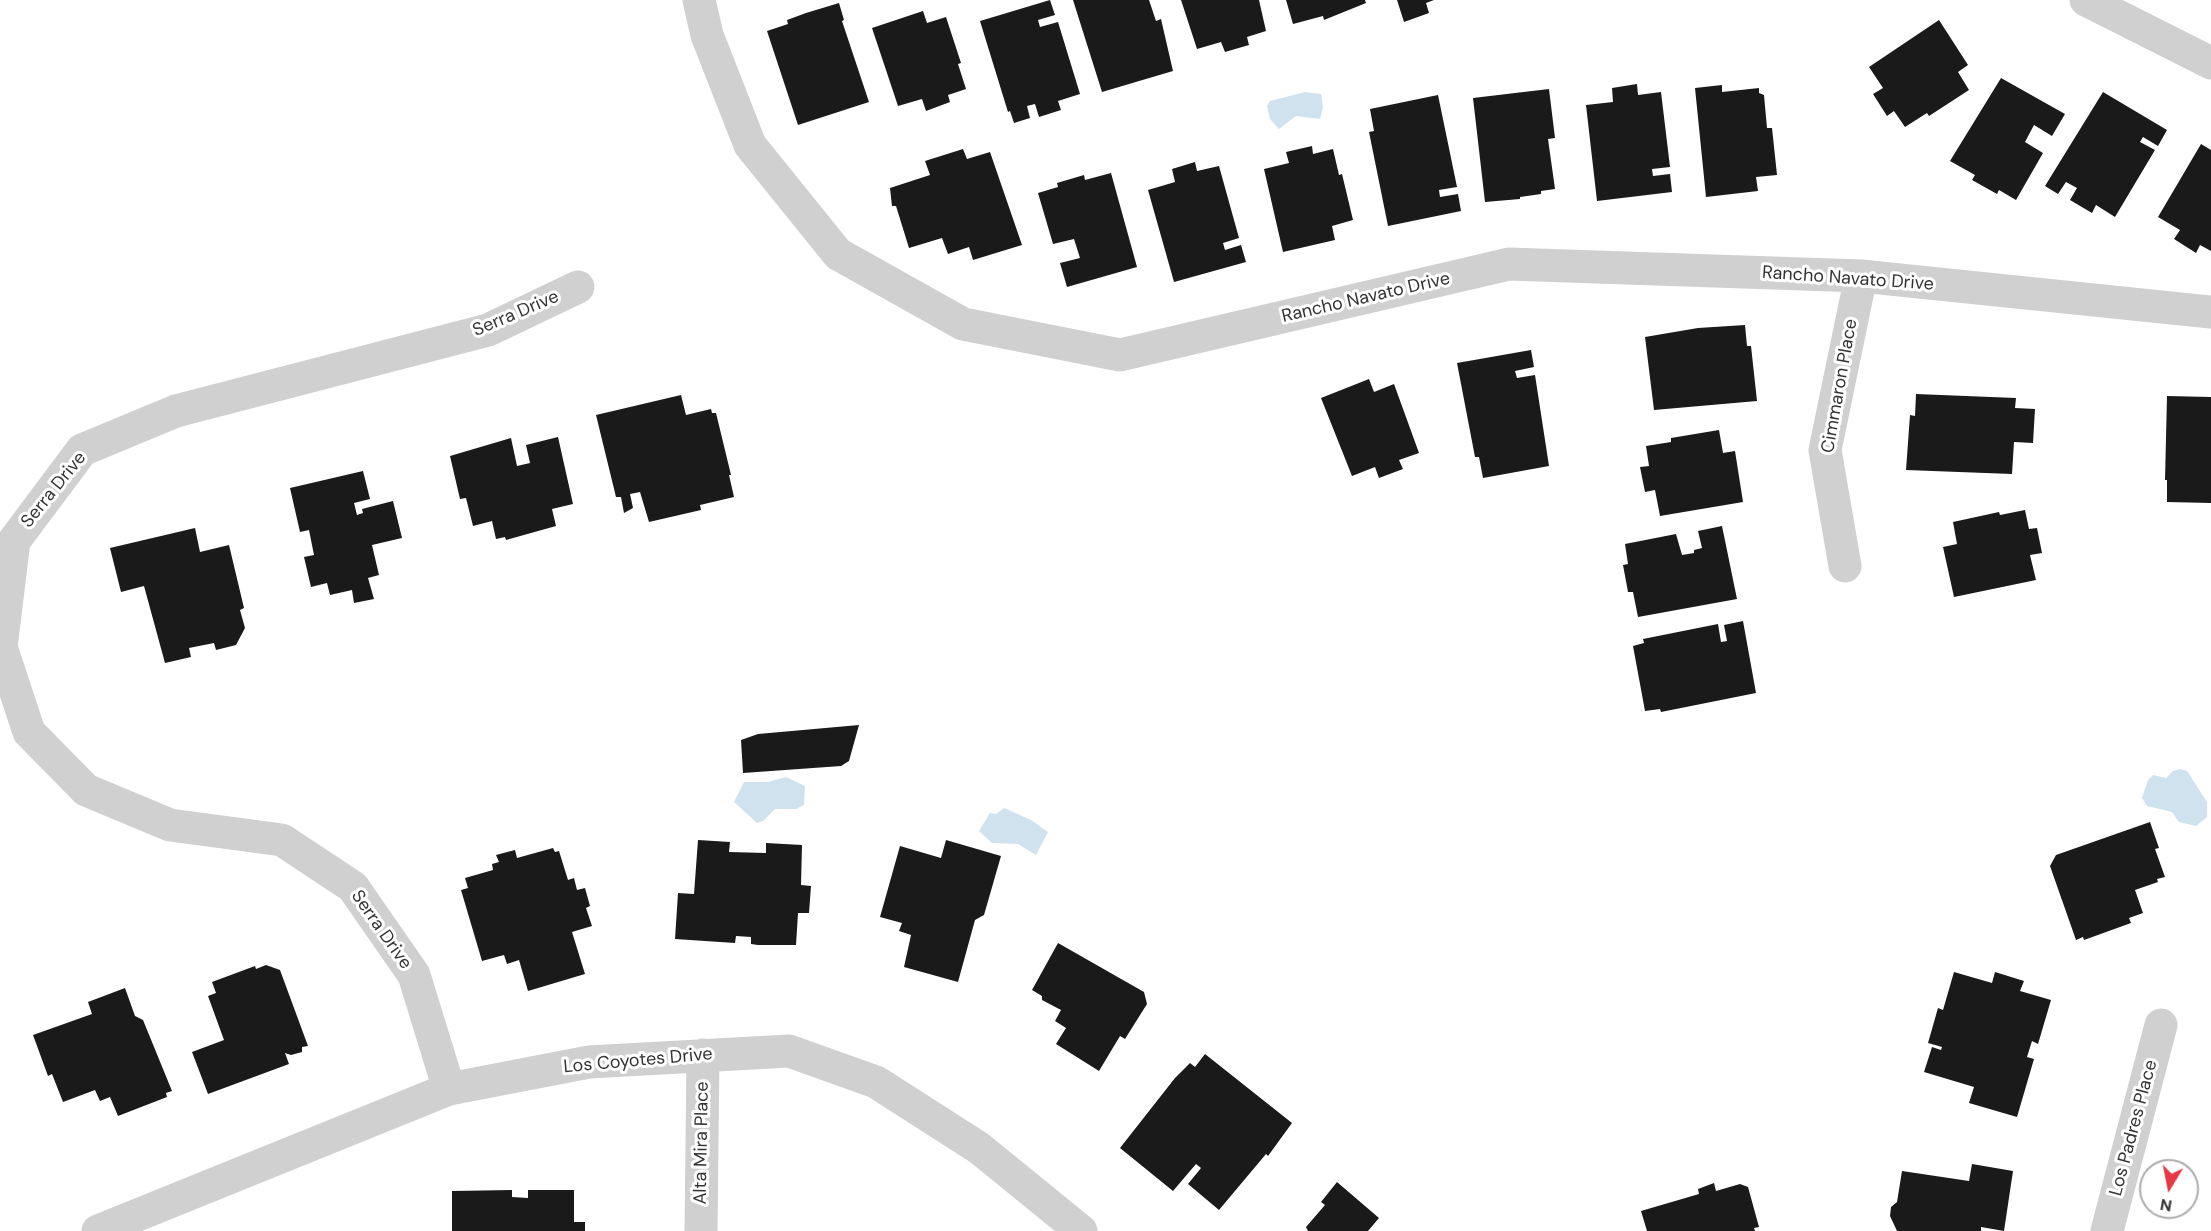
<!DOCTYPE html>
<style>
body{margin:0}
#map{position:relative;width:2211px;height:1231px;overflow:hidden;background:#fff;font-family:"DM Sans",sans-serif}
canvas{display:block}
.north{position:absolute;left:2139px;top:1159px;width:60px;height:60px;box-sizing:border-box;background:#fff;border:2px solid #adadad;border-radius:50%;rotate:190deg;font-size:16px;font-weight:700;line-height:24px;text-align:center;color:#333}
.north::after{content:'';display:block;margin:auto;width:21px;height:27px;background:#e63946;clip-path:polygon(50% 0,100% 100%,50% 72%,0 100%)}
</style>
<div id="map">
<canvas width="2211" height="1231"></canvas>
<div class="north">N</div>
</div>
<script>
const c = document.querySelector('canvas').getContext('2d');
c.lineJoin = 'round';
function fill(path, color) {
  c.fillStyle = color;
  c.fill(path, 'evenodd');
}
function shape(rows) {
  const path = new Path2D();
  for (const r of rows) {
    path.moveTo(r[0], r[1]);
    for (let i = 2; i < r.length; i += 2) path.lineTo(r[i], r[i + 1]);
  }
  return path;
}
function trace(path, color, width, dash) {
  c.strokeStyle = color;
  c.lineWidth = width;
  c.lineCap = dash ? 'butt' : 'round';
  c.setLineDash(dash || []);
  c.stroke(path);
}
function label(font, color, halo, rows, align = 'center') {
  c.font = font + ' "DM Sans",sans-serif';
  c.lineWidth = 6;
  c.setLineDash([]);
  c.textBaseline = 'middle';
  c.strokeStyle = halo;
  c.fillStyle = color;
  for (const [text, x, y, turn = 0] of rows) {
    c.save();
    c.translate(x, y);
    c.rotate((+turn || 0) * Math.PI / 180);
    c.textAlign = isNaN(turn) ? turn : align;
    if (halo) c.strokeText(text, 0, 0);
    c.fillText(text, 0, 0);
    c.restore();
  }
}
fill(shape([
 [1305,92,1321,94,1323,107,1320,119,1296,116,1279,129,1270,119,1267,106,1270,101],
 [2180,769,2187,771,2207,802,2207,817,2196,826,2179,822,2172,812,2147,806,2142,798,2148,780,2153,775,2166,778,2173,771],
 [786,777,805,786,804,805,796,809,775,809,763,821,757,823,734,802,744,782,768,782],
 [1004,808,1031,820,1048,832,1036,855,1018,844,992,843,979,831,990,813,996,814]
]), '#cfe2ee');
fill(shape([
 [1050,0,1055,15,1038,20,1040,27,1058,22,1080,94,1058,101,1061,110,1039,117,1035,104,1027,106,1030,118,1014,123,1010,111,1008,112,980,21],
 [1073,0,1149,0,1156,21,1161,19,1173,71,1102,92],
 [1181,0,1259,0,1266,31,1247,37,1249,45,1225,52,1221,42,1197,49],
 [1286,0,1365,0,1366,3,1324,20,1323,16,1293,24],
 [1397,0,1434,0,1426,3,1429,13,1404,22],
 [839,3,844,20,842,21,869,102,798,125,767,31,788,24,787,20,806,13],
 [923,11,927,23,946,17,961,63,958,64,966,89,948,95,950,102,926,111,922,99,898,106,872,28],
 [1939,20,1968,65,1958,72,1969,90,1929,116,1927,113,1905,127,1894,111,1887,116,1873,94,1883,88,1869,67],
 [2001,78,2065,114,2052,136,2034,125,2025,142,2043,153,2016,200,1999,190,1997,194,1972,180,1975,175,1950,161],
 [1637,84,1638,95,1661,92,1670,167,1652,169,1653,176,1670,174,1672,192,1597,201,1586,105,1613,102,1612,88],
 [1722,85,1722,92,1759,88,1759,93,1764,95,1767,128,1772,128,1777,175,1756,177,1758,191,1706,197,1695,88],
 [1549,89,1555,138,1548,139,1555,189,1541,191,1541,194,1520,197,1520,199,1485,202,1473,98],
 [2103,92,2167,130,2158,146,2143,137,2140,142,2155,150,2115,217,2096,205,2092,213,2070,200,2077,188,2066,182,2058,194,2045,186],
 [1438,95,1457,187,1439,190,1440,197,1458,194,1461,211,1388,226,1369,132,1374,131,1370,109],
 [2201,144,2211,150,2211,251,2200,245,2196,253,2174,239,2180,230,2158,217],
 [1312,146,1313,154,1333,149,1339,175,1342,174,1353,220,1332,226,1335,240,1283,252,1264,169,1289,163,1286,152],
 [963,149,967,159,990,152,1022,245,973,260,969,247,948,254,942,238,909,248,896,206,892,206,890,188,930,175,925,161],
 [1195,162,1197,171,1219,166,1239,238,1223,243,1225,250,1241,245,1246,262,1174,282,1148,190,1175,182,1172,169],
 [1111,173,1137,267,1067,287,1060,263,1080,258,1074,239,1053,244,1038,193,1058,187,1057,183,1084,175,1085,180],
 [1745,325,1747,346,1751,346,1757,401,1654,410,1645,337,1698,328],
 [1531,350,1534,367,1515,371,1517,378,1535,375,1549,466,1483,478,1479,457,1475,457,1457,363],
 [1369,379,1374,392,1394,384,1419,453,1399,460,1403,469,1379,478,1375,467,1352,476,1321,398],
 [1916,394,2016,398,2015,408,2035,409,2033,443,2014,442,2012,474,1906,470,1910,415,1915,416],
 [681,395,686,415,711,409,712,413,716,413,731,475,729,475,734,497,700,505,701,510,649,522,640,492,630,494,633,508,624,513,621,497,616,497,596,415],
 [2167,396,2211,397,2211,503,2167,502,2167,480,2165,480],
 [1719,430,1723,453,1735,451,1743,502,1660,516,1655,490,1645,492,1640,467,1649,466,1646,446,1671,442,1671,438],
 [558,437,573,504,552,509,556,526,506,540,505,537,496,539,492,521,473,526,466,498,460,499,450,456,511,438,517,466,530,463,526,445],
 [363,471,370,499,354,503,357,515,363,513,362,509,393,501,402,538,372,545,379,575,368,578,374,599,354,603,352,590,330,595,327,583,311,587,304,557,314,555,309,530,300,532,290,488],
 [2025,510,2029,529,2037,528,2042,553,2030,555,2036,580,1954,597,1943,547,1957,544,1953,522,1999,512,2000,515],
 [1722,526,1737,599,1638,617,1633,592,1628,592,1623,565,1628,564,1625,544,1676,534,1682,555,1694,553,1694,550,1702,548,1698,531],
 [195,528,200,552,229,545,244,608,240,610,245,628,236,645,216,650,214,643,189,648,191,657,165,663,144,586,121,592,110,548],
 [1743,621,1756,693,1661,712,1660,709,1645,711,1633,646,1644,643,1643,639,1718,624,1721,642,1727,641,1724,625],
 [859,725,849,761,841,766,743,773,741,740,758,734],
 [2150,822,2159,848,2155,849,2165,877,2157,879,2158,882,2135,890,2143,913,2129,918,2131,923,2084,940,2083,937,2076,940,2050,866,2056,855],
 [698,840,730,842,729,852,766,853,766,843,802,845,801,885,811,886,809,913,798,913,796,945,758,945,751,944,751,937,736,936,735,943,675,939,678,893,694,894],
 [946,840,1001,856,984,915,975,920,958,982,904,967,911,935,899,931,902,923,880,917,900,846,941,858],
 [553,848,555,852,559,851,568,880,574,878,577,890,585,888,590,906,586,908,592,926,572,932,585,974,528,991,519,960,507,964,504,955,482,961,461,890,468,888,465,878,493,870,492,864,499,862,496,855,515,850,517,858],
 [1058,943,1144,992,1147,1004,1125,1039,1120,1036,1099,1071,1056,1044,1066,1028,1055,1021,1061,1010,1042,1000,1042,996,1032,990],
 [266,965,280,970,308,1046,302,1047,302,1052,291,1055,285,1053,289,1064,208,1094,192,1052,224,1040,208,996,216,993,212,982,255,966,256,969],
 [1954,972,1992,983,1995,972,2024,981,2020,991,2051,1000,2038,1044,2032,1041,2027,1057,2034,1059,2017,1117,1969,1103,1974,1087,1924,1072,1932,1047,1941,1050,1942,1047,1928,1043,1938,1008,1943,1010],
 [125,988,135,1016,143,1020,172,1091,166,1093,167,1097,118,1116,110,1097,100,1101,95,1090,63,1102,52,1074,48,1076,33,1035,92,1014,88,1002],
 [1205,1054,1292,1123,1268,1156,1266,1154,1219,1210,1188,1184,1201,1168,1196,1164,1173,1191,1120,1148,1175,1078,1190,1063,1195,1067],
 [1972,1164,2013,1171,2004,1231,1981,1227,1981,1231,1897,1231,1890,1216,1891,1207,1897,1202,1902,1171,1969,1181],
 [1337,1182,1379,1218,1368,1231,1308,1231,1306,1227,1325,1205,1321,1202],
 [1714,1183,1716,1191,1740,1184,1748,1187,1759,1227,1754,1228,1755,1231,1647,1231,1641,1211,1699,1194,1698,1189],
 [512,1190,512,1197,528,1198,528,1190,574,1190,574,1222,585,1222,585,1231,452,1231,452,1191]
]), '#1a1a1a');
trace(shape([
 [699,0,707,35,750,145,838,254,963,324,1120,355,1509,264,1861,276,2211,312],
 [2086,0,2211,63],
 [1845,566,1825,450,1861,276],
 [449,1089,414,975,353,887,282,840,170,825,86,790,29,732,1,647,14,541,82,450,176,411,488,330,578,287],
 [98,1231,449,1089,589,1062,789,1051,876,1082,979,1148,1081,1231],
 [701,1231,703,1055],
 [2107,1231,2161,1025]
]), '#d0d0d0', 33);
label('18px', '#333', '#fff', [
 ["Rancho Navato Drive",1848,279,4],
 ["Rancho Navato Drive",1366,298,-13],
 ["Serra Drive",516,314,-23],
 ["Cimmaron Place",1840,386,-80],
 ["Serra Drive",54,490,-51],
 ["Serra Drive",381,930,55],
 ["Los Coyotes Drive",638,1061,-5],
 ["Los Padres Place",2134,1128,-75],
 ["Alta Mira Place",702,1143,-89]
]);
</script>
